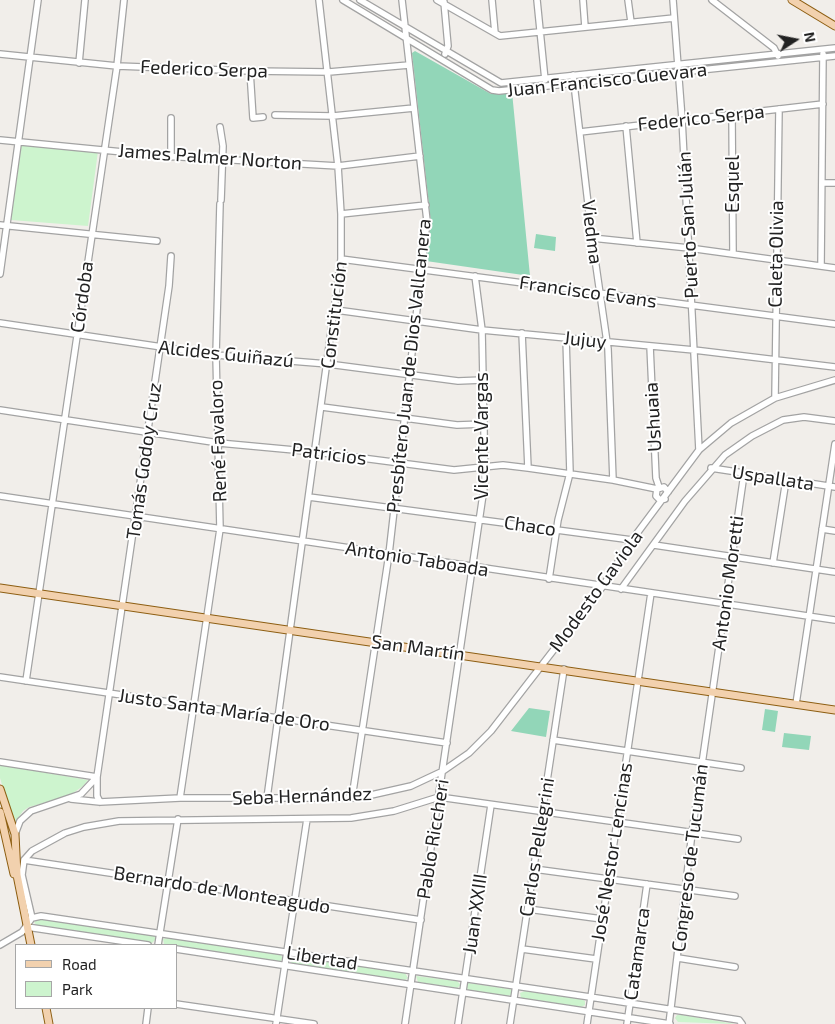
<!DOCTYPE html>
<meta charset="utf-8">
<style>
body{margin:0}
#map{position:relative;width:835px;height:1024px;overflow:hidden;background:#f1eeea;font-family:"Exo 2",sans-serif}
canvas{display:block}
.legend{position:absolute;left:15px;top:944px;width:162px;height:65px;box-sizing:border-box;background:#fff;border:1px solid #a7a7a7;margin:0;padding:6px 9px;list-style:none;font-size:15px;color:#222}
.legend li{display:flex;align-items:center;gap:10px;height:25px}
.legend b{width:25px;border:1px solid #a7a7a7}
.north{position:absolute;left:770px;top:15px;width:50px;height:50px;-webkit-text-stroke:4px #fff;paint-order:stroke;rotate:79deg;font-size:14px;font-weight:700;line-height:20px;text-align:center;color:#222}
.north::after{content:'';display:block;margin:auto;width:18px;height:22px;background:#222;clip-path:polygon(50% 0,100% 100%,50% 72%,0 100%)}
</style>
<div id="map">
<canvas width="835" height="1024"></canvas>
<ul class="legend">
<li><b style="height:6px;background:#f2d1ae"></b>Road</li>
<li><b style="height:14px;background:#cdf4ce"></b>Park</li>
</ul>
<div class="north">N</div>
</div>
<script>
const c = document.querySelector('canvas').getContext('2d');
c.lineJoin = 'round';
function fill(path, color) {
  c.fillStyle = color;
  c.fill(path, 'evenodd');
}
function shape(rows) {
  const path = new Path2D();
  for (const r of rows) {
    path.moveTo(r[0], r[1]);
    for (let i = 2; i < r.length; i += 2) path.lineTo(r[i], r[i + 1]);
  }
  return path;
}
function trace(path, color, width, dash) {
  c.strokeStyle = color;
  c.lineWidth = width;
  c.lineCap = dash ? 'butt' : 'round';
  c.setLineDash(dash || []);
  c.stroke(path);
}
function label(font, color, halo, rows, align = 'center') {
  c.font = font + ' "Exo 2",sans-serif';
  c.lineWidth = 4;
  c.setLineDash([]);
  c.textBaseline = 'middle';
  c.strokeStyle = halo;
  c.fillStyle = color;
  for (const [text, x, y, turn = 0] of rows) {
    c.save();
    c.translate(x, y);
    c.rotate((+turn || 0) * Math.PI / 180);
    c.textAlign = isNaN(turn) ? turn : align;
    if (halo) c.strokeText(text, 0, 0);
    c.fillText(text, 0, 0);
    c.restore();
  }
}
fill(shape([
 [21,145,98,151,88,226,11,220],
 [0,765,88,780,83,786,69,796,29,807,23,811,14,824,0,778],
 [40,919,154,936,156,939,152,943,37,926,34,922],
 [167,938,280,954,283,958,280,962,164,944,163,939],
 [293,956,405,973,408,978,405,980,292,964,289,959],
 [416,976,457,981,461,985,457,988,418,982],
 [468,983,509,989,512,990,512,994,508,996,468,990,466,985],
 [525,991,581,999,585,1001,585,1005,581,1007,521,998,520,993],
 [677,1015,682,1015,735,1024,678,1022,675,1018]
]), '#cdf4ce');
fill(shape([
 [415,51,491,94,512,92,530,276,426,261,431,223,412,53],
 [536,234,556,237,555,251,534,248],
 [529,708,550,711,546,737,511,731],
 [765,709,778,711,775,732,762,730],
 [784,733,811,736,809,750,782,747]
]), '#92d6b8');
const minor = shape([
 [343,0,492,90,499,91,835,56],
 [360,0,501,83,835,48],
 [437,0,500,36,674,18],
 [492,0,495,33],
 [537,0,545,80],
 [583,0,585,27],
 [628,0,631,22],
 [673,0,682,119,699,450],
 [712,0,774,48,778,56],
 [444,2,448,46,445,54],
 [0,54,117,66,250,71,329,72,409,65],
 [79,63,85,0],
 [250,71,253,118,263,117],
 [573,75,592,238,608,349,613,480],
 [732,114,733,254],
 [275,115,333,116,414,108],
 [626,126,637,243],
 [220,127,223,146,221,200],
 [580,132,823,104],
 [0,140,164,156,338,166,420,156],
 [171,157,171,118],
 [822,183,835,183],
 [341,214,426,205],
 [0,225,157,241],
 [592,238,689,248,835,268],
 [341,259,835,324],
 [821,266,823,54],
 [0,274,38,0],
 [336,310,482,330,694,350,835,367],
 [0,323,216,355,328,364,458,381,483,380],
 [522,333,528,468],
 [650,346,656,478,659,487],
 [775,398,779,109],
 [322,407,457,425,484,424],
 [0,410,219,443,316,452,454,470,503,465,528,468,613,480,657,489],
 [711,468,835,487],
 [0,496,835,620],
 [309,497,632,540],
 [665,499,660,500,656,496,657,489,664,487,668,492],
 [822,529,835,531],
 [654,545,835,572],
 [773,563,786,480],
 [549,579,558,520,570,473,566,338],
 [621,589,685,501,725,455,752,436,783,420,804,417,835,421],
 [0,677,447,743],
 [26,681,117,66,124,0],
 [796,704,835,444],
 [553,740,741,768],
 [0,762,97,777],
 [180,798,220,529,216,355,220,204],
 [267,798,341,259,341,214,338,166,319,0],
 [352,798,389,554,427,221,402,0],
 [71,799,100,802,180,798,358,798,411,786,443,771,469,753,491,731,603,586,632,540,699,450,731,423,775,398,835,380],
 [100,802,97,796,97,777,169,286,171,256],
 [15,834,20,821,31,811,81,794,96,778],
 [24,860,421,920],
 [534,869,735,896],
 [528,909,602,919],
 [32,918,22,875,24,860,32,851,65,833,84,827,119,821,351,818,394,811,439,797,738,839],
 [27,927,148,945],
 [0,945,22,932,32,918,41,916,590,997,739,1020,742,1024],
 [158,945,178,819],
 [176,949,670,1024],
 [522,949,596,959],
 [678,958,735,967],
 [176,1004,314,1024],
 [146,1024,148,1008],
 [276,1024,307,819],
 [405,1024,485,481,482,330,475,276],
 [458,1024,491,805],
 [510,1024,564,669],
 [587,1024,651,593],
 [627,1024,647,884],
 [669,1024,692,833,744,474]
]);
const major = shape([
 [792,0,835,26],
 [0,588,835,710],
 [0,789,15,834,17,875,31,945],
 [0,812,14,874],
 [46,1008,49,1024]
]);
trace(minor, '#a3a3a3', 8);
trace(major, '#8d5e12', 9);
trace(minor, '#fff', 5.5);
trace(major, '#f2d1ae', 7);
label('19px', '#222', '#fff', [
 ["Federico Serpa",204,69,2],
 ["Juan Francisco Guevara",607,80,-6],
 ["Federico Serpa",701,118,-6],
 ["James Palmer Norton",210,157,4],
 ["Esquel",733,184,-90],
 ["Puerto San Julián",688,225,-93],
 ["Viedma",592,232,83],
 ["Caleta Olivia",776,254,-89],
 ["Francisco Evans",588,292,8],
 ["Córdoba",82,297,-82],
 ["Constitución",334,315,-83],
 ["Jujuy",585,340,6],
 ["Alcides Guiñazú",226,354,6],
 ["Presbítero Juan de Dios Vallcanera",409,366,-84],
 ["Ushuaia",653,417,-93],
 ["Vicente Vargas",482,436,-90],
 ["René Favaloro",218,441,-92],
 ["Patricios",329,454,7],
 ["Tomás Godoy Cruz",144,461,-82],
 ["Uspallata",773,478,9],
 ["Chaco",530,526,8],
 ["Antonio Taboada",417,559,9],
 ["Antonio Moretti",728,583,-82],
 ["Modesto Gaviola",596,591,-54],
 ["San Martín",418,648,8],
 ["Justo Santa María de Oro",224,710,8],
 ["Seba Hernández",302,796,-2],
 ["Pablo Riccheri",433,839,-81],
 ["Carlos Pellegrini",537,847,-81],
 ["José Nestor Lencinas",612,852,-81],
 ["Congreso de Tucumán",690,858,-83],
 ["Bernardo de Monteagudo",222,890,9],
 ["Juan XXIII",475,914,-82],
 ["Catamarca",637,954,-82],
 ["Libertad",322,958,9]
]);
</script>
